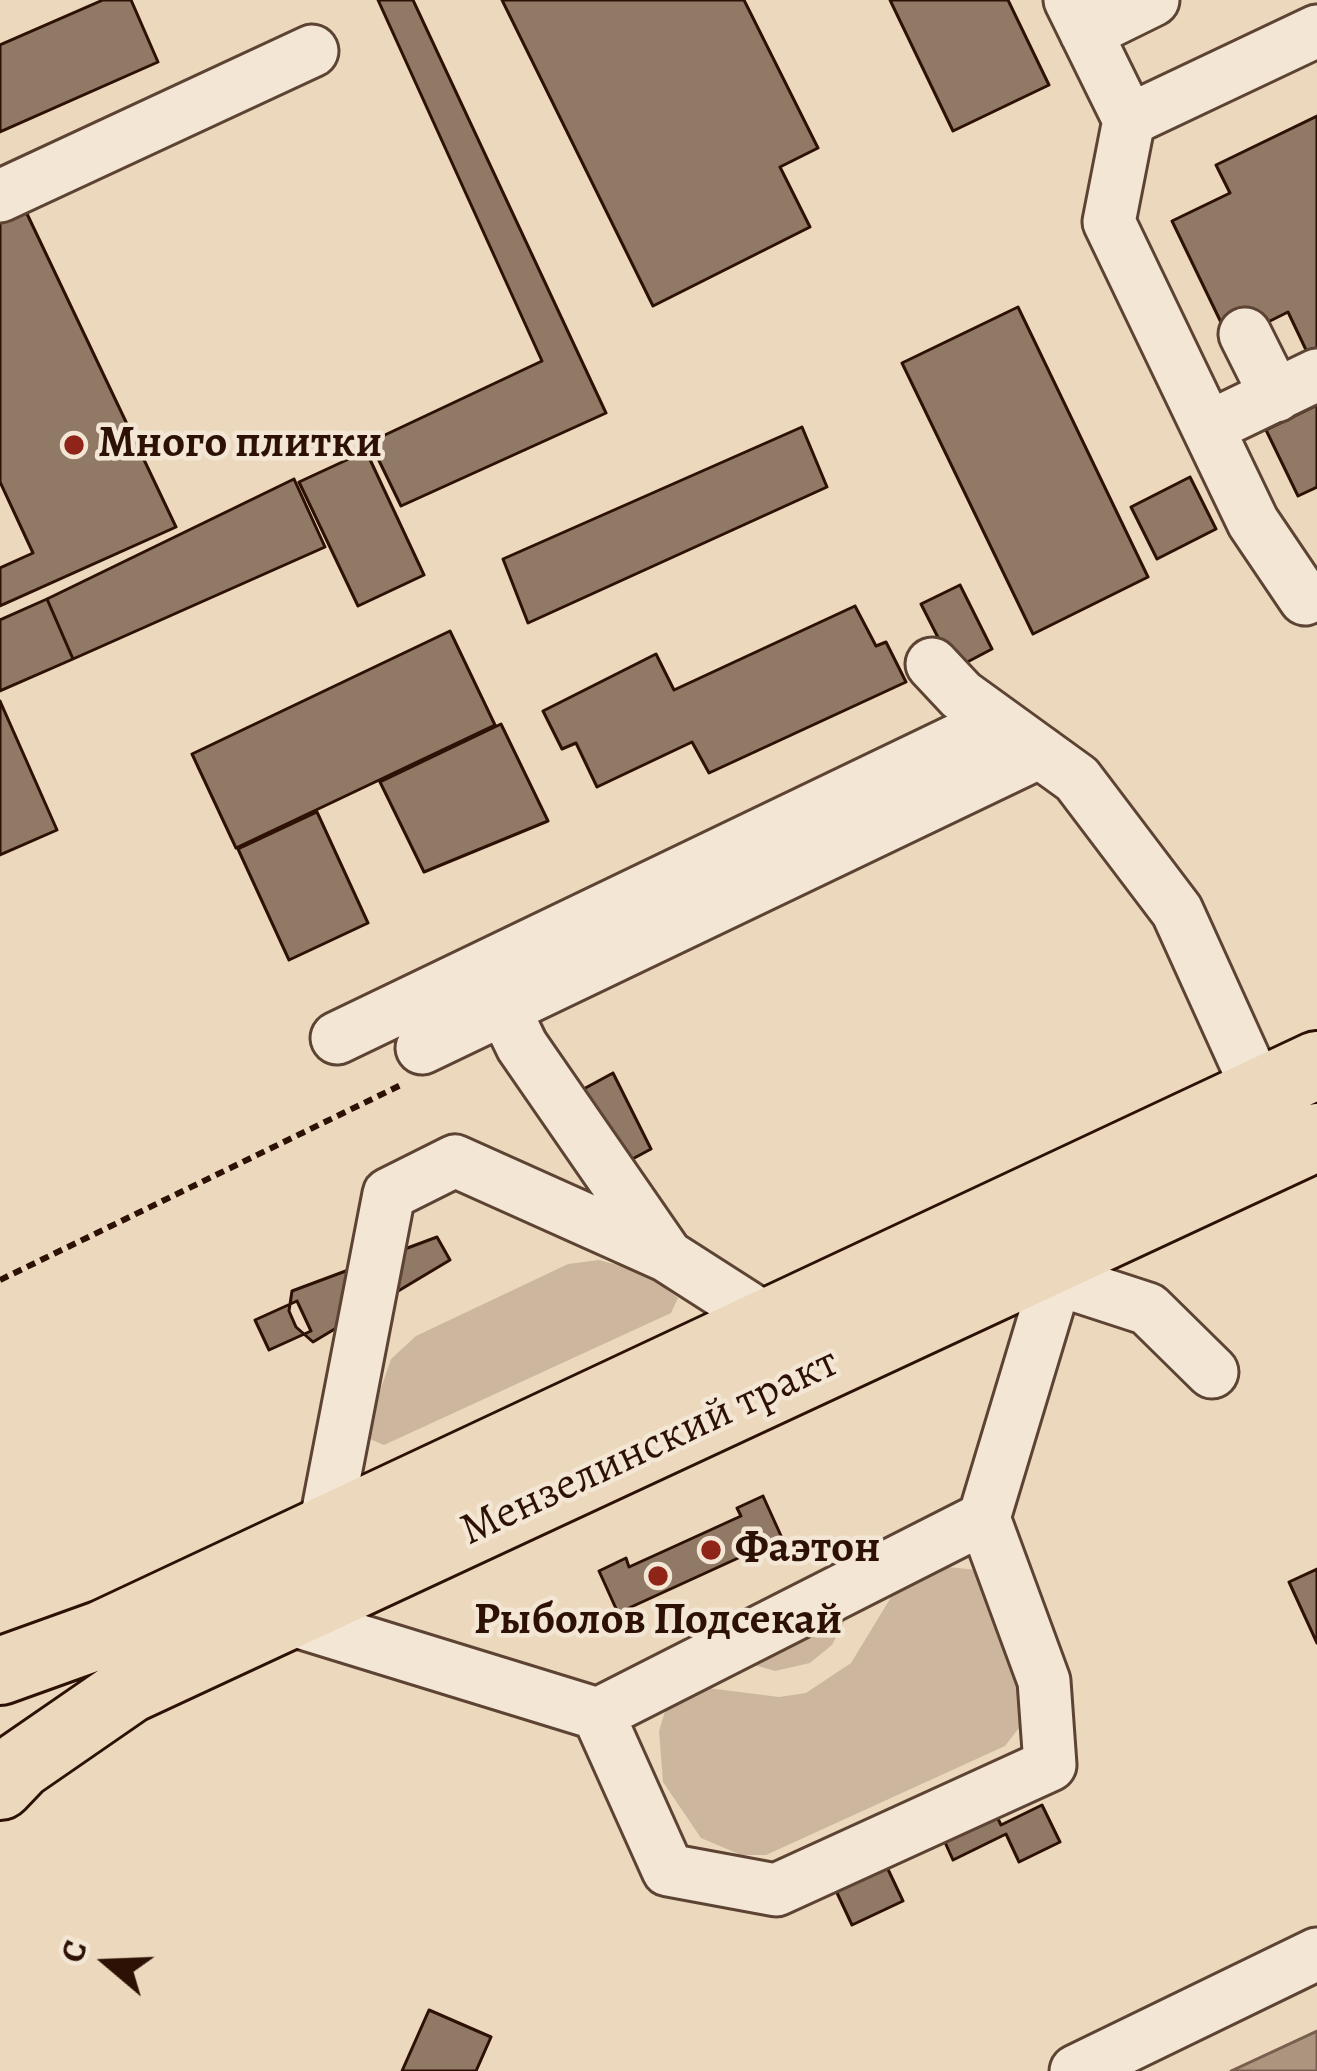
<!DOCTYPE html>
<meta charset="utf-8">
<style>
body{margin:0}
#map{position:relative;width:1317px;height:2071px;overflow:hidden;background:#ecd9bd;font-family:Alegreya,serif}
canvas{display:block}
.north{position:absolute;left:48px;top:1903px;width:120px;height:120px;-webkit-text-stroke:9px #f3e6d4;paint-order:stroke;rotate:289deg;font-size:33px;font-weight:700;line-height:48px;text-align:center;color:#2d1105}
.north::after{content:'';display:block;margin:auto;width:42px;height:54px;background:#2d1105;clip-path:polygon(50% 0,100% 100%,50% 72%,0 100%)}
</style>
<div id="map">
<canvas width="1317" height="2071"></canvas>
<div class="north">С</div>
</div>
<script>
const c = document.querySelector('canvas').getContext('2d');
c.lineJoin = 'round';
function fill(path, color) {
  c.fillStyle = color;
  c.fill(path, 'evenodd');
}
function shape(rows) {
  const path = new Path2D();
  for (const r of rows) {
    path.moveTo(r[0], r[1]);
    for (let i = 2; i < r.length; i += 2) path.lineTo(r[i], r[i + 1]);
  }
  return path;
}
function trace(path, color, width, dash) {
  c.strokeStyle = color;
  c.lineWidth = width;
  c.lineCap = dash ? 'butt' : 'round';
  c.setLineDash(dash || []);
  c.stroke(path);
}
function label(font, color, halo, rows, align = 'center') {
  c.font = font + ' Alegreya,serif';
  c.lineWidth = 9;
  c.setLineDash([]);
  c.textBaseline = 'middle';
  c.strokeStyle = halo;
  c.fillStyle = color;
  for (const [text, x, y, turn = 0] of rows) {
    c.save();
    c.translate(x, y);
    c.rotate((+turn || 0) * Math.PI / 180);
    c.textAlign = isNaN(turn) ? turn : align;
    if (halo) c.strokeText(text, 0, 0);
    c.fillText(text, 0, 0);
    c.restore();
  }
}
fill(shape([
 [599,1260,646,1273,678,1298,671,1313,384,1445,370,1439,369,1423,391,1359,416,1336,568,1264],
 [947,1567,978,1570,1015,1616,1022,1724,1005,1746,766,1855,741,1855,701,1838,663,1782,659,1731,669,1698,692,1686,779,1697,806,1693,851,1663,893,1594],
 [851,1608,832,1645,810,1663,775,1671,737,1660]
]), '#ccb79e');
const water = shape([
 [1317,2031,1317,2071,1231,2071,1317,2031]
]);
fill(water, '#ab957e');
trace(water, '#79604e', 3);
const building = shape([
 [103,0,131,0,158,62,0,132,0,45,103,0],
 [378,0,413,0,606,413,401,506,370,442,542,361,378,0],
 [502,0,744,0,818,148,780,167,810,227,653,306,502,0],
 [890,0,1008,0,1049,85,953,131,890,0],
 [1317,116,1317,373,1288,312,1230,341,1172,221,1230,193,1216,165,1317,116],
 [19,197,176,527,0,606,0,568,33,553,0,482,0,205,19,197],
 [1018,307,1148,577,1033,634,902,363,1018,307],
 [1317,405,1317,487,1298,496,1266,430,1317,405],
 [802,427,827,487,528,623,503,559,802,427],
 [366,451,424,575,358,606,299,482,366,451],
 [1190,477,1216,529,1157,559,1131,507,1190,477],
 [294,479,325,547,73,659,47,599,294,479],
 [960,585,992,649,954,669,921,604,960,585],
 [47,599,73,659,0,691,0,620,47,599],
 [855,606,876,646,886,642,906,682,709,773,692,742,597,787,576,743,562,749,543,711,656,654,674,690,855,606],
 [450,631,495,725,236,848,192,754,450,631],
 [0,701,57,830,0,855,0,701],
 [501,724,548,821,424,872,380,782,501,724],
 [317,812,368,923,289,960,238,849,317,812],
 [613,1073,651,1149,625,1163,567,1098,613,1073],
 [437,1237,450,1260,313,1342,296,1327,289,1311,292,1291,437,1237],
 [297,1301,311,1331,269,1350,255,1320,297,1301],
 [763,1496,782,1538,618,1613,599,1571,626,1558,629,1567,684,1542,741,1516,737,1508,763,1496],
 [1317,1569,1317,1643,1289,1582,1317,1569],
 [990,1802,1001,1825,1042,1805,1060,1842,1019,1862,1006,1834,953,1860,938,1827,990,1802],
 [868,1827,903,1901,852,1925,817,1850,868,1827],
 [429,2010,491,2037,476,2071,402,2071,429,2010]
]);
fill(building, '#907965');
trace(building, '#2d1105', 3);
const minor = shape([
 [1070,0,1129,120],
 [1086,33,1153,0],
 [0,196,312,51],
 [1245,334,1276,396],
 [1209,427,1317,375],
 [1305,599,1253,522,1109,222,1129,120,1317,31],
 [932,664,961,695,1077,779,1177,911,1259,1092],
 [490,980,522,1046,667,1256],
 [337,1038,997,721],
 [422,1048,1040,752],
 [1022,1275,1056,1279,1148,1309,1212,1372],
 [324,1531,389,1194,455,1161,667,1256,770,1322],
 [286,1618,598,1714,668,1870,776,1890,1050,1765,1044,1681,984,1518,1056,1279,1071,1251],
 [598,1714,984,1518],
 [1076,2071,1317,1954]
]);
const major = shape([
 [0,1671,103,1634,1317,1065],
 [0,1786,20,1765,130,1689,1317,1137]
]);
trace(minor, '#5d4333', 57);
trace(major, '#2d1105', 72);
trace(shape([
 [0,1280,403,1084]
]), '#2d1105', 6, [9, 6]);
trace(minor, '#f3e6d4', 51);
trace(major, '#ecd9bd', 66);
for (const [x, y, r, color] of [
 [74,445,12,"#8f2418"],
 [711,1550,12,"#8f2418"],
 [658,1576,12,"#8f2418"]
]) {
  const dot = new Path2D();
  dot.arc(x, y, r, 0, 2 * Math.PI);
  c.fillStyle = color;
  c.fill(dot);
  trace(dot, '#f3e6d4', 4.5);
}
label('bold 45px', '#2d1105', '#f3e6d4', [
 ["Много плитки",98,445],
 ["Фаэтон",735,1550],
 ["Рыболов Подсекай",658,1622,"center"]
], 'left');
label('45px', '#2d1105', '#f3e6d4', [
 ["Мензелинский тракт",650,1448,-25]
]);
</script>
